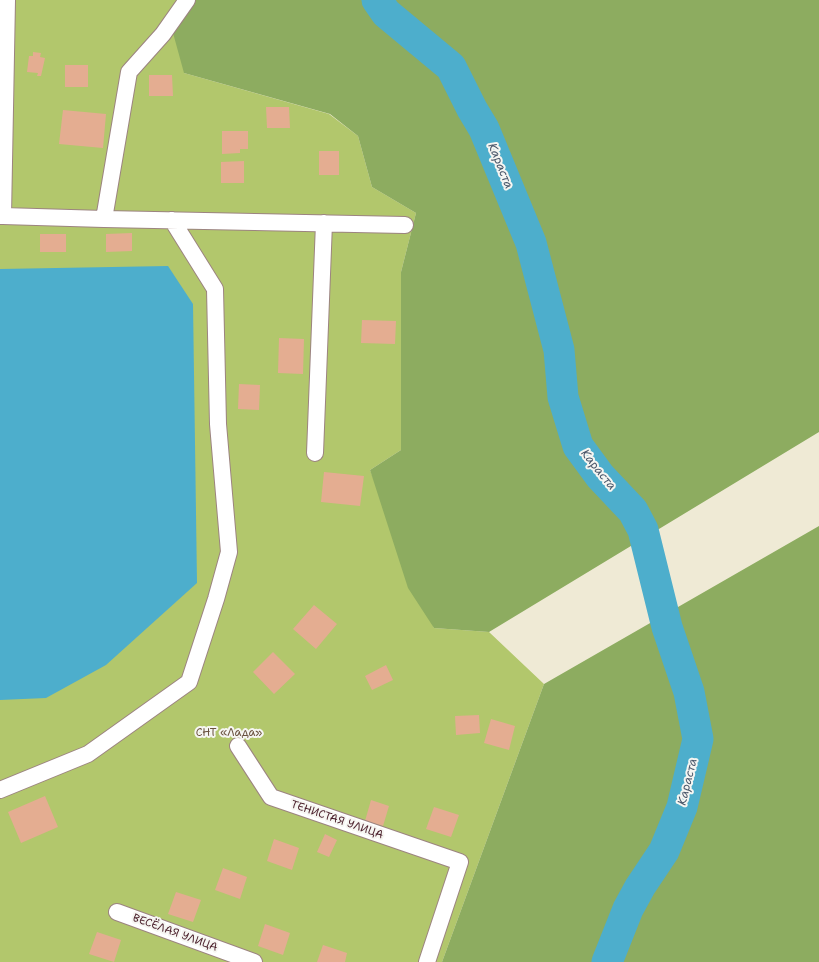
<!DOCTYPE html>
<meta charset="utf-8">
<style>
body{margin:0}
canvas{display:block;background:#efead5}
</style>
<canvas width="819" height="962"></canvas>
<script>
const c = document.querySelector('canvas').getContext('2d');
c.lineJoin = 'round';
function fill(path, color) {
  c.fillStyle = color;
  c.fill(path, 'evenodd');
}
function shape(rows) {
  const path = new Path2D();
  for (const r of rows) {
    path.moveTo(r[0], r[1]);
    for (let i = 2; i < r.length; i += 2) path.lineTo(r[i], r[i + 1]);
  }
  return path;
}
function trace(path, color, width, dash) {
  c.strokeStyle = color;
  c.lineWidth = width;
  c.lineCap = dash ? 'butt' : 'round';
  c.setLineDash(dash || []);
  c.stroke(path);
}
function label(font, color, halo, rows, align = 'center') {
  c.font = font + ' "Shantell Sans",sans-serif';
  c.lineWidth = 4;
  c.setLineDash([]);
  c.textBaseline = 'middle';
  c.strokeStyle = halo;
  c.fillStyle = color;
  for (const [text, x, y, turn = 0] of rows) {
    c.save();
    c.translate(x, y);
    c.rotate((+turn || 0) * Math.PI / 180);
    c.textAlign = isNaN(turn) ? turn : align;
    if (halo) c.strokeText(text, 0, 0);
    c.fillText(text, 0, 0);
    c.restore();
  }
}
fill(shape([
 [0,0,185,0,184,73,329,114,358,136,372,187,416,213,401,272,401,450,370,470,434,628,489,632,544,684,442,962,0,962]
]), '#b2c76c');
fill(shape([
 [185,0,819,0,819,432,489,632,434,628,408,588,370,470,401,450,401,272,416,213,372,187,358,136,330,114,184,73,170,22],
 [819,526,819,962,442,962,544,684]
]), '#8dac60');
fill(shape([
 [168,266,193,304,197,583,106,665,46,698,0,700,0,269]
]), '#4daecc');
trace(shape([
 [377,0,386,13,451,67,472,109,484,129,531,243,559,350,563,397,578,446,600,476,633,511,643,530,667,627,689,692,698,739,682,807,664,851,640,887,628,909,607,962]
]), '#4daecc', 31);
fill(shape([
 [33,52,41,53,40,57,45,58,41,76,37,76,38,73,27,72,29,56,33,56],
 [65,65,88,65,88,87,65,87],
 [149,75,172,75,173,96,149,96],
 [266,107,289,107,290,128,267,128],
 [63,110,106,114,103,148,59,144],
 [222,131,248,131,248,149,240,149,240,153,222,154],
 [319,151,339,151,339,175,319,175],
 [244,161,244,183,221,183,221,162],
 [132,233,132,251,106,252,106,234],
 [40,234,66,234,66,252,40,252],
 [362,320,396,321,395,344,361,343],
 [279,338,304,339,303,374,278,373],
 [239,384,260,385,259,410,238,409],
 [324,472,364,476,360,506,321,502],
 [314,605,337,624,316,649,293,629],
 [273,652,295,674,274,694,253,672],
 [386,665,393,680,372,690,365,676],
 [479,715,480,733,456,735,455,716],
 [491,719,515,726,509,750,484,743],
 [45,796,58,827,21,843,8,812],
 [371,800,389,806,383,826,365,821],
 [434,807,459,815,451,837,426,829],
 [325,834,337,840,329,857,317,852],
 [274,839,299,848,292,870,267,861],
 [223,868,247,877,240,899,215,890],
 [176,892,201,900,193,922,168,914],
 [265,924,290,933,283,955,258,946],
 [97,932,121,940,114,962,89,954],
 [323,945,347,953,345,962,317,962]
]), '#e4ad91');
const minor = shape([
 [0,216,3,216,7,0],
 [3,216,104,219,129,72,163,34,187,0],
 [104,219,405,225],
 [315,453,324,223],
 [238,746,271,797,460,862,427,962],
 [0,790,88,754,189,682,216,599,229,552,218,424,215,289,172,220],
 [117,912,254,962]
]);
trace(minor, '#9c8480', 18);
trace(minor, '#fff', 16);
label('11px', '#69513e', '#f6f6f2', [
 ["СНТ «Лада»",229,733]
]);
label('11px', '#4a1f2b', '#f6f6f2', [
 ["ТЕНИСТАЯ УЛИЦА",337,820,19],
 ["ВЕСЁЛАЯ УЛИЦА",175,933,20]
]);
label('italic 12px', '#4b586b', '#f6f6f2', [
 ["Караста",500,166,68],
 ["Караста",598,470,51],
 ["Караста",688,782,-76]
]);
</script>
